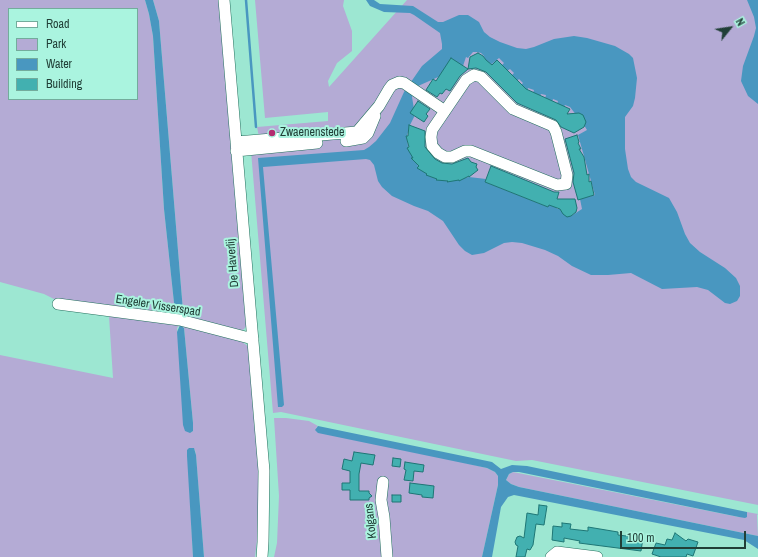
<!DOCTYPE html>
<style>
body{margin:0}
#map{position:relative;width:758px;height:557px;overflow:hidden;background:#9de7d2;font-family:"Archivo Narrow",sans-serif}
canvas{display:block}
.legend{position:absolute;left:8px;top:8px;width:130px;height:92px;box-sizing:border-box;background:#aaf4df;border:1px solid #73ac9c;margin:0;padding:5px 7px;list-style:none;font-size:12px;color:#213f37}
.legend li{display:flex;align-items:center;gap:8px;height:20px}
.legend b{width:20px;border:1px solid #73ac9c}
.north{position:absolute;left:710px;top:8px;width:40px;height:40px;-webkit-text-stroke:3px #aaf4df;paint-order:stroke;rotate:60deg;font-size:11px;font-weight:700;line-height:16px;text-align:center;color:#213f37}
.north::after{content:'';display:block;margin:auto;width:14px;height:18px;background:#213f37;clip-path:polygon(50% 0,100% 100%,50% 72%,0 100%)}
.scale{position:absolute;left:620px;top:531px;width:126px;height:18px;box-sizing:border-box;border:2px solid #213f37;border-top:0;padding-left:5px;font-size:12px;line-height:14px;white-space:nowrap;color:#213f37;-webkit-text-stroke:3px #aaf4df;paint-order:stroke}
</style>
<div id="map">
<canvas width="758" height="557"></canvas>
<ul class="legend">
<li><b style="height:5px;background:#fff"></b>Road</li>
<li><b style="height:11px;background:#b4abd5"></b>Park</li>
<li><b style="height:11px;background:#4997c0"></b>Water</li>
<li><b style="height:11px;background:#42b0b0"></b>Building</li>
</ul>
<div class="north">N</div>
<div class="scale">100 m</div>
</div>
<script>
const c = document.querySelector('canvas').getContext('2d');
c.lineJoin = 'round';
function fill(path, color) {
  c.fillStyle = color;
  c.fill(path, 'evenodd');
}
function shape(rows) {
  const path = new Path2D();
  for (const r of rows) {
    path.moveTo(r[0], r[1]);
    for (let i = 2; i < r.length; i += 2) path.lineTo(r[i], r[i + 1]);
  }
  return path;
}
function trace(path, color, width, dash) {
  c.strokeStyle = color;
  c.lineWidth = width;
  c.lineCap = dash ? 'butt' : 'round';
  c.setLineDash(dash || []);
  c.stroke(path);
}
function label(font, color, halo, rows, align = 'center') {
  c.font = font + ' "Archivo Narrow",sans-serif';
  c.lineWidth = 4;
  c.setLineDash([]);
  c.textBaseline = 'middle';
  c.strokeStyle = halo;
  c.fillStyle = color;
  for (const [text, x, y, turn = 0] of rows) {
    c.save();
    c.translate(x, y);
    c.rotate((+turn || 0) * Math.PI / 180);
    c.textAlign = isNaN(turn) ? turn : align;
    if (halo) c.strokeText(text, 0, 0);
    c.fillText(text, 0, 0);
    c.restore();
  }
}
fill(shape([
 [0,0,145,0,149,14,153,36,164,209,175,312,109,308,58,301,44,294,0,282],
 [9,9,137,9,137,99,9,99],
 [153,0,221,0,247,325,244,329,239,332,181,315,183,313,183,311,159,21],
 [255,0,344,0,343,6,352,31,352,51,337,63,328,81,329,87,407,0,758,0,758,505,532,460,516,461,281,412,273,413,251,151,259,137,257,127,328,121,328,112,265,118],
 [109,316,182,324,241,341,249,347,257,429,260,490,259,523,255,557,204,557,196,456,195,450,192,448,189,448,188,456,193,557,0,557,0,355,113,378],
 [179,326,184,328,193,423,193,431,191,432,177,328],
 [274,418,286,418,309,421,318,426,316,428,487,468,495,472,498,476,498,485,482,557,274,557,277,543,279,496],
 [513,472,739,517,747,517,747,512,758,514,757,515,758,536,519,487,511,484,506,480,509,474]
]), '#b4abd5');
fill(shape([
 [145,0,153,0,159,21,183,311,183,313,181,315,176,314,175,312,164,209,153,36,149,14],
 [366,0,374,0,380,4,413,6,438,22,443,22,459,15,468,15,479,22,484,32,490,37,500,42,517,48,526,49,534,47,554,39,574,36,587,38,615,46,629,54,633,58,637,78,635,98,633,106,625,117,625,149,628,169,631,177,636,182,669,198,677,212,685,234,690,243,700,252,725,268,736,278,740,286,740,296,737,301,730,304,725,303,708,290,697,287,662,289,631,273,608,275,591,275,572,266,558,256,545,250,522,243,512,242,504,243,484,253,472,255,465,251,459,245,443,221,428,211,414,206,392,196,382,187,378,181,374,165,370,160,366,159,263,167,284,405,282,407,278,407,258,158,364,150,369,147,376,141,390,123,404,92,422,66,442,49,442,44,440,33,414,15,410,13,384,12,370,6],
 [473,52,477,52,481,53,484,56,485,62,492,64,499,58,504,63,502,65,507,71,510,69,514,73,512,75,517,81,519,79,523,83,521,85,527,91,528,88,534,90,533,93,540,96,541,94,546,95,545,99,552,102,553,99,558,101,557,104,564,107,565,105,570,107,584,125,587,130,578,135,595,195,580,199,582,209,571,216,564,214,560,209,557,209,556,205,550,204,548,207,485,182,486,179,469,177,448,181,437,179,427,174,418,166,408,147,407,136,410,125,415,115,412,97,418,86,463,66,466,57,468,58],
 [747,0,758,0,758,104,748,96,741,81,743,66,754,36,756,28,754,17],
 [180,325,184,328,193,423,193,431,190,433,185,431,183,425,177,332],
 [318,426,492,462,501,469,512,465,527,466,747,512,747,517,745,518,739,517,519,472,513,472,509,474,506,480,511,484,519,487,758,536,758,549,744,540,514,495,508,497,501,507,492,557,482,557,498,485,498,476,495,472,487,468,318,433,315,430],
 [189,448,194,448,196,455,204,557,193,557,187,456,187,450]
]), '#4997c0');
trace(shape([
 [246,0,256,127]
]), '#4997c0', 2.5);
const building = shape([
 [478,53,483,56,486,60,492,65,497,60,526,89,570,109,567,114,579,113,583,115,586,122,584,127,574,133,561,127,556,120,517,103,486,72,476,68,468,69,470,57,478,53],
 [451,58,468,69,460,76,450,91,446,89,442,94,440,93,437,97,426,90,433,79,436,81,451,58],
 [418,101,430,109,426,114,428,116,424,122,410,113,418,101],
 [409,125,425,131,425,147,435,159,442,163,452,164,468,158,471,162,477,164,476,167,478,170,469,177,469,176,459,181,459,180,447,182,448,181,436,180,437,179,426,175,427,174,417,168,419,166,411,158,413,158,407,148,409,147,406,136,408,136,409,125],
 [577,135,579,142,578,143,581,149,579,149,584,157,587,175,589,174,589,182,591,181,594,195,578,200,573,182,574,173,565,139,577,135],
 [491,166,554,192,559,192,557,199,575,199,577,208,576,212,571,216,567,217,563,214,560,209,549,205,548,207,485,182,491,166],
 [354,452,375,455,373,465,361,463,359,474,359,491,369,491,369,493,372,496,369,498,369,500,350,500,350,490,342,490,342,483,350,483,350,471,342,469,344,459,352,461,354,452],
 [393,458,401,459,400,467,392,466,393,458],
 [405,462,424,465,423,472,414,471,413,481,404,480,406,470,404,469,405,462],
 [410,483,434,486,433,498,422,497,422,495,409,493,410,483],
 [392,495,401,495,401,502,392,502,392,495],
 [539,505,547,506,544,525,536,524,533,545,530,550,527,549,525,557,516,557,518,546,516,545,515,542,517,537,520,536,524,538,527,513,538,515,539,505],
 [562,523,571,524,570,529,588,531,588,527,618,532,618,535,643,538,641,551,579,543,580,541,564,538,564,542,552,540,553,526,562,527,562,523],
 [675,533,686,541,688,539,698,542,693,556,687,554,686,557,661,557,652,554,656,543,665,545,667,539,672,540,675,533]
]);
fill(building, '#42b0b0');
trace(building, '#1e7675', 1);
const minor = shape([
 [224,0,264,471,263,542,262,557],
 [474,75,481,77,513,109,553,126,556,132,567,175,566,184,557,185,471,151,465,151,452,157,445,157,438,153,432,146,431,137,432,130,466,80,474,75],
 [346,141,363,138,368,133,375,116],
 [236,142,357,132,379,106,389,89,392,85,399,82,404,83,445,111],
 [236,151,317,143],
 [58,304,180,320,253,339],
 [383,482,381,500,384,517,387,557],
 [551,557,557,552,597,557]
]);
trace(minor, '#23705e', 12);
trace(minor, '#fff', 11);
for (const [x, y, r, color] of [
 [272,133,4,"#b32c70"]
]) {
  const dot = new Path2D();
  dot.arc(x, y, r, 0, 2 * Math.PI);
  c.fillStyle = color;
  c.fill(dot);
  trace(dot, '#aaf4df', 1.5);
}
label('12px', '#213f37', '#aaf4df', [
 ["Zwaenenstede",280,133]
], 'left');
label('12px', '#213f37', '#aaf4df', [
 ["De Haverlij",233,263,-95],
 ["Engeler Visserspad",158,306,9],
 ["Kolgans",371,521,-96]
]);
</script>
